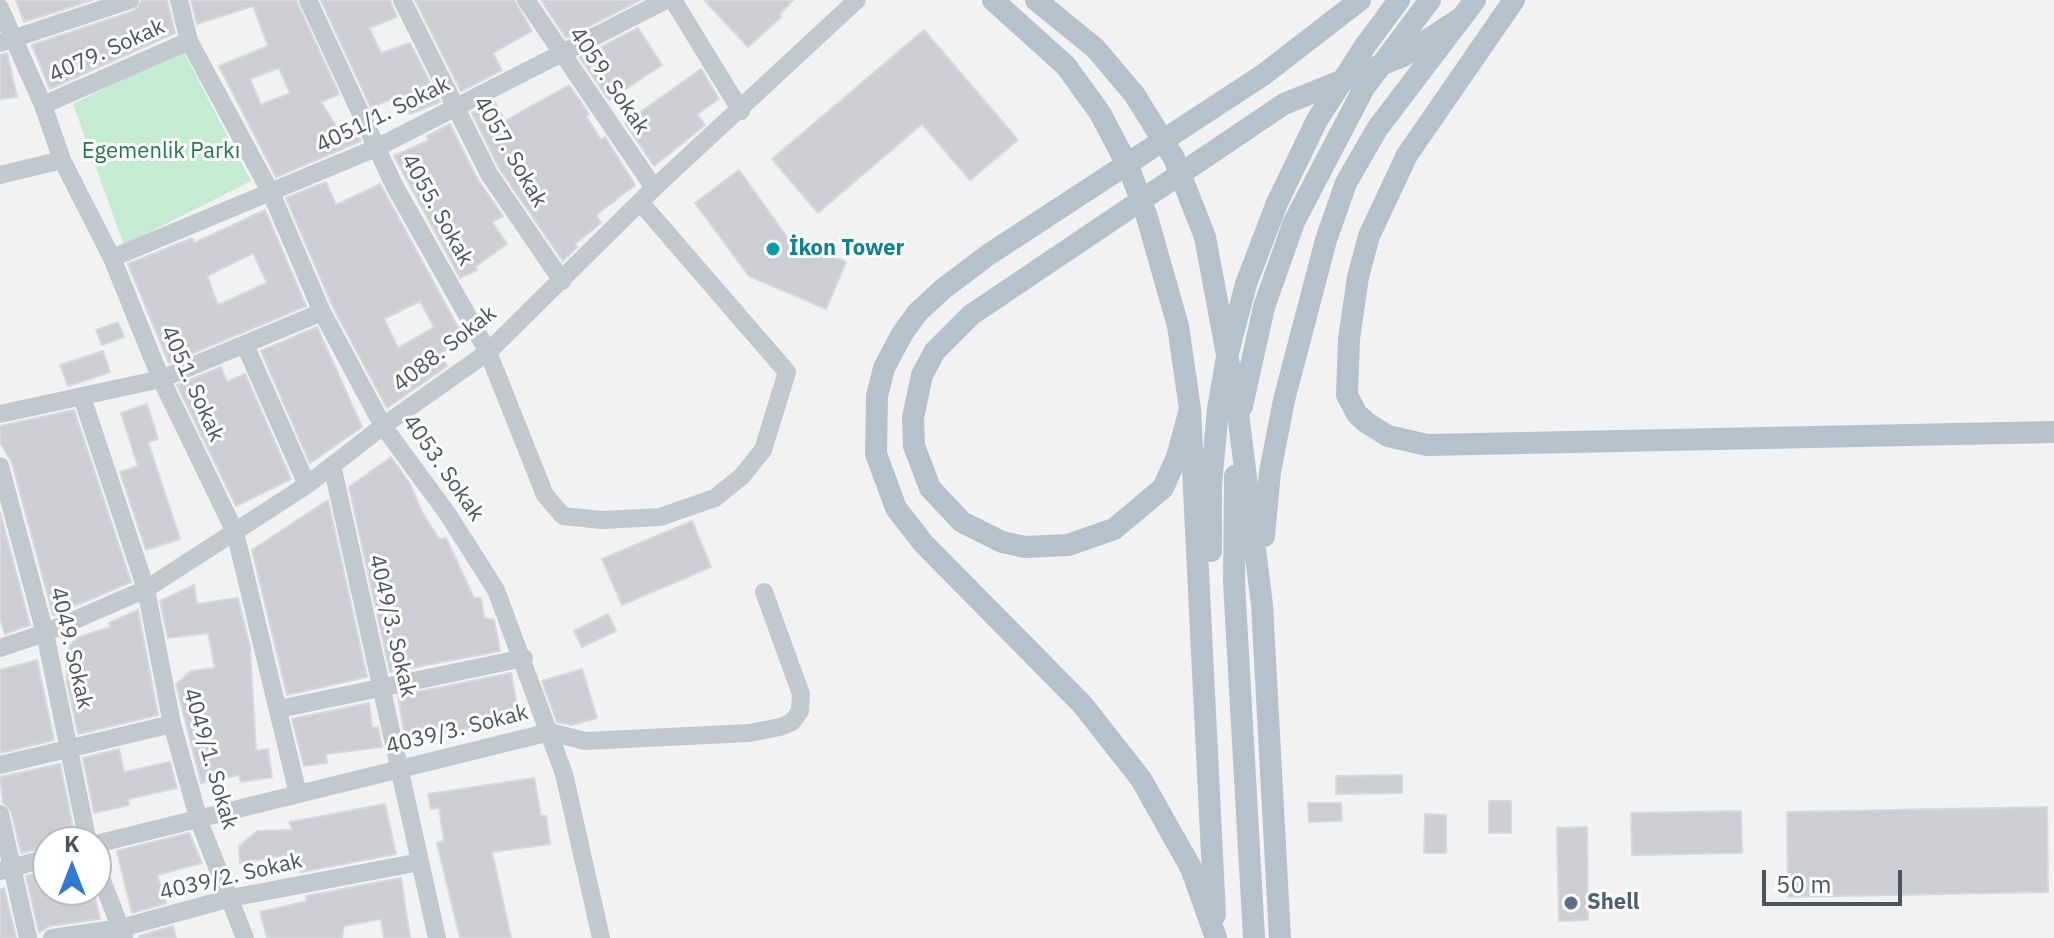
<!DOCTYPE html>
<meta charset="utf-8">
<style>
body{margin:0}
#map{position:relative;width:2054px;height:938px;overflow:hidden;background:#f3f2f2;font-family:"IBM Plex Sans",sans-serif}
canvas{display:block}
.north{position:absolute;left:32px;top:826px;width:80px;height:80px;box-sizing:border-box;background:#fff;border:2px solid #b7bbbe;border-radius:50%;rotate:0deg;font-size:22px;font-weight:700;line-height:32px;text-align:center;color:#4b555d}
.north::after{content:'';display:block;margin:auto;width:28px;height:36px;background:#307bcf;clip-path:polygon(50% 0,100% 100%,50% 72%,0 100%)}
.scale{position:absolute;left:1762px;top:870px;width:140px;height:36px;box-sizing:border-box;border:4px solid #4b555d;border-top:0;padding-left:10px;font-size:24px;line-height:28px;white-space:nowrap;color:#4b555d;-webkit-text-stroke:6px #fff;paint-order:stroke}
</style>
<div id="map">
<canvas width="2054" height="938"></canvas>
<div class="north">K</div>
<div class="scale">50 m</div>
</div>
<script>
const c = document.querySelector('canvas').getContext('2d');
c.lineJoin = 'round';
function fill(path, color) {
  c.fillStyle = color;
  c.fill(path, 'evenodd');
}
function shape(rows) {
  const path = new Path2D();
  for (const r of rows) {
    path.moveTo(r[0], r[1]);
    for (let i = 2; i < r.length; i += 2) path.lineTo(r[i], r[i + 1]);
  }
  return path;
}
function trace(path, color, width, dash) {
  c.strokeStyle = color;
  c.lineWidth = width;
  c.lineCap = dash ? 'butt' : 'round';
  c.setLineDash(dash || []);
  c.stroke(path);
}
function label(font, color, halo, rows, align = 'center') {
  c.font = font + ' "IBM Plex Sans",sans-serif';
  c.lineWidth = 6;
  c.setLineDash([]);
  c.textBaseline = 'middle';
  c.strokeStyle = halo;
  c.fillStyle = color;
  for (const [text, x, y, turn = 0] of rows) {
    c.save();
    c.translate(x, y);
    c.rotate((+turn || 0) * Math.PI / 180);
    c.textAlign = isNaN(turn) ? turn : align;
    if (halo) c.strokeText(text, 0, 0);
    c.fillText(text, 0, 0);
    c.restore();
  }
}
fill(shape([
 [182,49,251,181,124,245,73,104]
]), '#c6ebd3');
const building = shape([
 [16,0,92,0,24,22,16,0],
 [142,0,167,0,175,33,50,89,32,45,134,11,142,0],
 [191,0,296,0,339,94,321,102,342,136,355,130,361,141,276,177,219,66,268,46,253,6,197,24,191,0],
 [279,68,290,93,261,105,250,79,279,68],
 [321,0,390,0,397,17,369,28,381,53,410,43,440,102,410,114,401,95,371,108,321,0],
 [415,0,514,0,532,31,493,53,502,70,461,91,415,0],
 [541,0,640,0,566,38,541,0],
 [704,0,793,0,779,15,781,17,748,47,704,0],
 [638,28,662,65,609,100,580,58,638,28],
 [924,30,1018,140,970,180,922,124,818,213,772,159,924,30],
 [7,53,17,97,0,99,0,55,7,53],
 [701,69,719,99,697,114,705,125,654,166,625,123,701,69],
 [569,85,589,114,586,116,601,140,605,137,635,185,596,215,601,223,575,244,577,247,563,261,499,168,472,113,494,101,505,121,569,85],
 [450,124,478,180,503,216,492,222,507,244,475,267,477,270,460,278,394,156,429,140,427,136,450,124],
 [739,170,787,237,846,262,826,309,749,276,695,203,739,170],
 [326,182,336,205,380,184,465,340,440,353,447,366,387,408,333,307,286,198,326,182],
 [420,301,434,327,398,348,384,319,420,301],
 [265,210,306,306,169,363,128,264,192,238,194,243,265,210],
 [253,253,267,283,218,305,207,276,253,253],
 [118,322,124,337,102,345,96,330,118,322],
 [317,327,362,427,310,463,261,351,317,327],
 [103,351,110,372,68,386,60,365,103,351],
 [221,367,227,382,245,374,291,479,236,506,177,385,221,367],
 [147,404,158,439,148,442,180,539,146,550,120,472,138,466,121,413,147,404],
 [74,410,131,582,53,615,12,463,0,442,0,426,74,410],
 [391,457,410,484,422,512,439,539,446,538,474,598,481,598,484,618,494,620,500,651,390,672,349,487,391,457],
 [328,500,367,677,287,695,252,550,328,500],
 [0,512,30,625,5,634,0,619,0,512],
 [692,521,711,567,622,605,602,559,692,521],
 [194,585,197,604,238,598,250,647,256,751,268,749,272,777,241,782,239,775,201,783,176,684,191,671,215,668,208,633,168,638,160,601,194,585],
 [138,610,158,715,78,734,67,682,66,655,71,644,79,637,110,627,109,623,138,610],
 [608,614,616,631,582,647,574,631,608,614],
 [37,660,54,740,0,753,0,670,37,660],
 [582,669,597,718,572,725,557,722,542,681,582,669],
 [511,673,519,718,406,743,398,696,511,673],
 [369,703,372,728,378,727,382,747,326,754,327,763,304,766,292,719,369,703],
 [119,749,124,772,170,762,177,788,128,799,129,805,94,813,83,758,119,749],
 [60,764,76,842,48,842,48,846,21,853,11,811,3,802,0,777,60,764],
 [1402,775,1402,793,1336,794,1336,776,1402,775],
 [534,778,541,816,546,816,550,844,492,852,511,938,460,938,437,843,444,841,439,808,431,809,428,794,534,778],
 [1489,801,1511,801,1511,833,1489,833,1489,801],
 [1308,803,1341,803,1342,821,1309,822,1308,803],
 [385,804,396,854,301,872,297,853,240,863,239,846,257,831,292,830,290,822,385,804],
 [2047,807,2048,892,1788,897,1787,812,2047,807],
 [1741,811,1742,853,1632,855,1631,813,1741,811],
 [1425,814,1446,815,1446,853,1424,853,1425,814],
 [1587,827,1588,920,1559,921,1557,828,1587,827],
 [189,833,202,863,157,875,166,903,132,913,117,851,189,833],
 [48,870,48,890,93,890,100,919,50,926,39,932,26,876,48,870],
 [401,878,410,938,384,938,381,919,344,926,342,938,267,938,260,912,307,901,306,896,401,878],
 [4,888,16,937,13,938,0,938,0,889,4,888],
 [173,926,176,938,139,938,139,936,173,926]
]);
fill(building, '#ccced3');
trace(building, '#d6d8dc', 2);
trace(shape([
 [179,0,189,41,271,193,322,312,383,426,447,513,496,590,564,774,601,938],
 [308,0,394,185,488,352,545,495,563,516,602,520,660,517,715,498,742,476,763,450,787,372,640,202],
 [402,0,489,174,562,281],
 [526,0,654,188],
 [673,0,741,111],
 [0,8,43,105,62,160,112,258,161,379,235,532,298,794],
 [0,43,130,0],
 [43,105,189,41],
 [0,175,62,160],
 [112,258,376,148,666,0],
 [245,345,307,485],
 [82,397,146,589,172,724,199,821,245,938],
 [0,414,161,379,322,312],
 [332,465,437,938],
 [0,466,45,633,88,842],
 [0,648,45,633,146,589,307,485,383,426,488,352,654,188,857,0],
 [279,709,524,658],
 [0,765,172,724],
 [0,814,28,938],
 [96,844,550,732,585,741,749,733,780,727,792,722,800,711,801,694,764,592],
 [96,865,124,937],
 [0,871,48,858],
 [52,938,121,928,231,898,420,862]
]), '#c1c9ce', 18);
trace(shape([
 [993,0,1066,66,1100,113,1129,168,1147,217,1178,326,1190,409,1215,915],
 [1036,0,1095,48,1134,94,1174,158,1205,237,1238,413,1262,605,1280,938],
 [1514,0,1407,155,1369,236,1358,277,1349,339,1347,395,1357,414,1367,423,1388,436,1427,445,2054,432],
 [1242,406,1264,307,1294,222,1364,88,1430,0],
 [1190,409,1177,457,1163,488,1114,529,1068,545,1025,547,1002,542,962,522,930,488,914,446,913,418,922,375,935,351,971,315,1284,104,1403,56,1461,18],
 [1235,476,1234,582,1254,938],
 [1264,536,1270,472,1284,400,1326,240,1346,183,1377,129,1475,0],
 [1211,551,1211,485,1218,409,1227,357,1246,284,1277,203,1317,120,1365,46,1399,0],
 [1216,938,1191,868,1141,779,1082,704,923,543,896,508,876,454,877,396,884,368,902,334,918,312,943,289,988,255,1263,75,1360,0]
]), '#b5c2cc', 22);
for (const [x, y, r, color] of [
 [773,249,8,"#0f9aa8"],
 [1571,903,8,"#5c6f8a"]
]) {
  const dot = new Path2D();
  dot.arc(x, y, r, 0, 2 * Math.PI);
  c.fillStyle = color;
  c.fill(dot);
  trace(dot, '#fff', 3);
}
label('22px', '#4b555d', '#fff', [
 ["4079. Sokak",107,51,-24],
 ["4059. Sokak",609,81,56],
 ["4051/1. Sokak",383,115,-26],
 ["4057. Sokak",510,152,60],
 ["4055. Sokak",437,210,61],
 ["4088. Sokak",445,349,-38],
 ["4051. Sokak",192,384,66],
 ["4053. Sokak",443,468,55],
 ["4049/3. Sokak",392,626,77],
 ["4049. Sokak",71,648,77],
 ["4039/3. Sokak",457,730,-14],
 ["4049/1. Sokak",210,759,74],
 ["4039/2. Sokak",231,877,-13]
]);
label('22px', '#23774a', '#fff', [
 ["Egemenlik Parkı",161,152]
]);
label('bold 22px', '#0d838f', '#fff', [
 ["İkon Tower",789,249]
], 'left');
label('bold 22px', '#4e5e75', '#fff', [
 ["Shell",1587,903]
], 'left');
</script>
